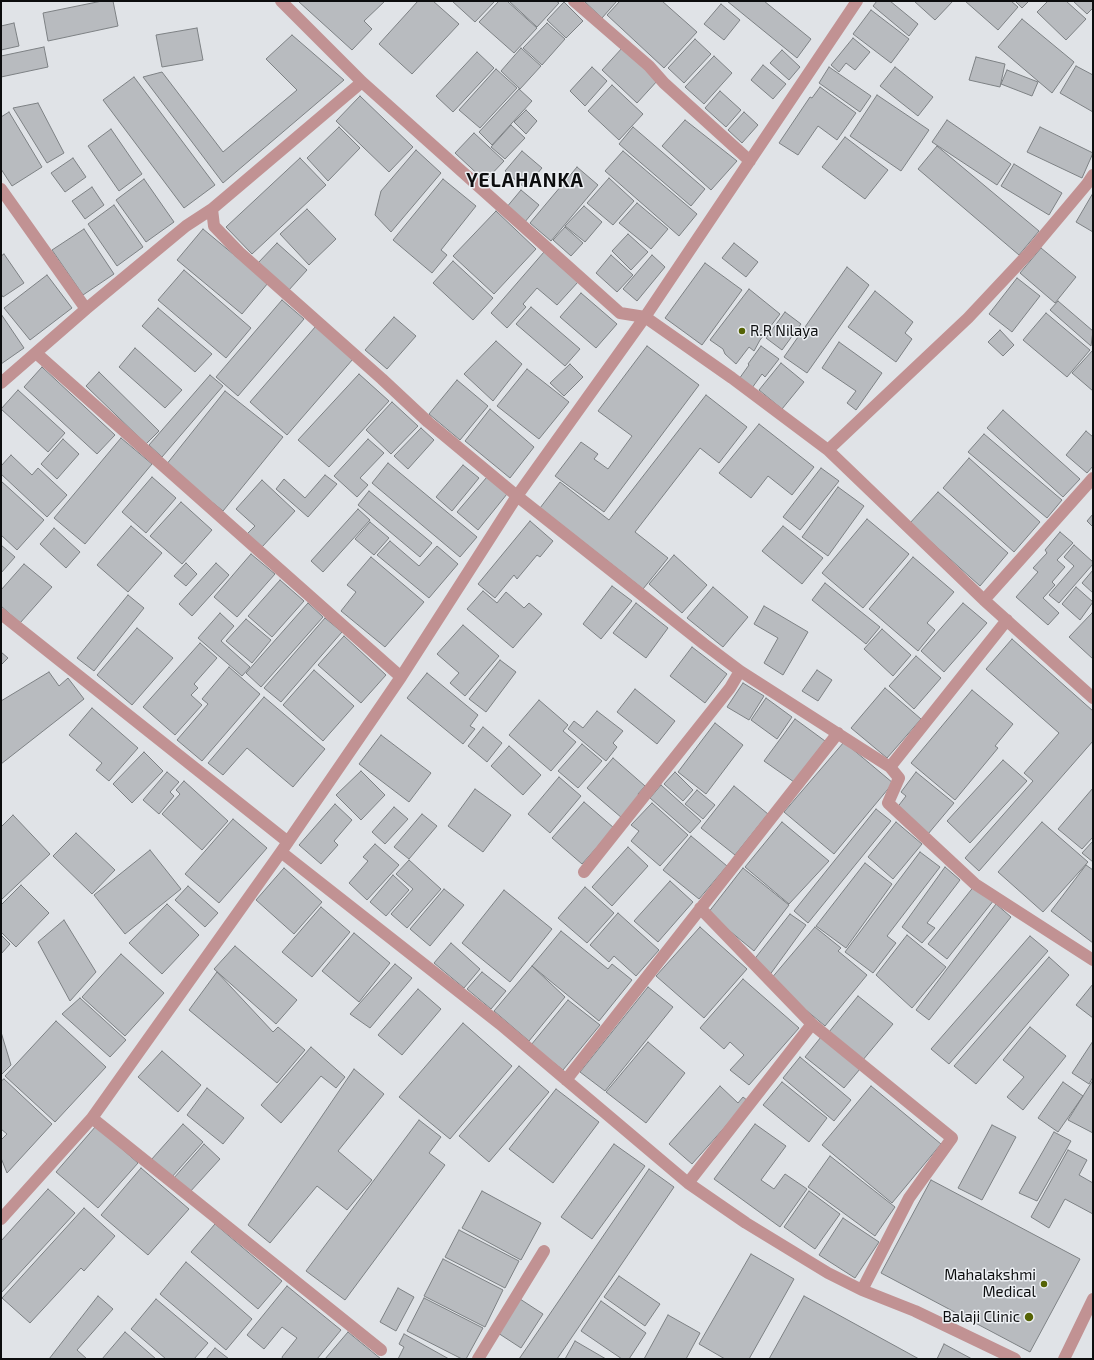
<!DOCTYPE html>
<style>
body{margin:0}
#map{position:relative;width:1094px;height:1360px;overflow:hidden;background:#e0e3e7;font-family:"Exo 2",sans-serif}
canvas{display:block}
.frame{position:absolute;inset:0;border:2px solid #0c0d0e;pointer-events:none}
</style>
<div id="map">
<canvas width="1094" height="1360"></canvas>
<div class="frame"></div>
</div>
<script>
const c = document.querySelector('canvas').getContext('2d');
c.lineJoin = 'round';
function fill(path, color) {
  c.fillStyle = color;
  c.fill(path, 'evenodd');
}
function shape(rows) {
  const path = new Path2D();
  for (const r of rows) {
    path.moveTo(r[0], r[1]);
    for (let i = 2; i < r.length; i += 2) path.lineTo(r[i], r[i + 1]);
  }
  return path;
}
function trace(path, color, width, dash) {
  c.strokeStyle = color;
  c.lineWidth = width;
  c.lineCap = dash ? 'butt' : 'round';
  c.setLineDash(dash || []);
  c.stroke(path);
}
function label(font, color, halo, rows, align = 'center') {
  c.font = font + ' "Exo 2",sans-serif';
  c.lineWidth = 3;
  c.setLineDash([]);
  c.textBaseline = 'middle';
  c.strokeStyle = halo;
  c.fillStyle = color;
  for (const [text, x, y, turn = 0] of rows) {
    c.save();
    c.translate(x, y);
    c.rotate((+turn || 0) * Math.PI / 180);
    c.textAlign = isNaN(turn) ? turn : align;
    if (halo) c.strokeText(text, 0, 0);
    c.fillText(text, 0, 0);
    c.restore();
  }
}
const building = shape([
 [102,1,113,1,118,26,48,41,43,13,102,1],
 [298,1,385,1,364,21,372,29,352,50,298,1],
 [418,1,433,1,459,24,412,74,379,44,418,1],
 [452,1,495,1,475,22,452,1],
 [499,1,507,1,537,28,514,53,479,22,499,1],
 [509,1,556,1,559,3,537,27,509,1],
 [584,1,617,1,602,18,584,1],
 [620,1,662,1,697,32,664,68,607,15,620,1],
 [727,1,764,1,811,39,797,58,727,1],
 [877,1,890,1,918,24,909,36,873,6,877,1],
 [914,1,953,1,935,20,914,1],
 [965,1,1011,1,1018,7,998,30,965,1],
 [1015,1,1029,1,1022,8,1015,1],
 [1048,1,1066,1,1086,19,1066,40,1037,12,1048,1],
 [1073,1,1093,1,1093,8,1087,14,1073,1],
 [564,2,583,21,566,38,547,20,564,2],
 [721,4,740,20,724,40,704,24,721,4],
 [871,10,909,39,891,63,853,34,871,10],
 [1022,19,1074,62,1052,93,998,47,1022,19],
 [14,23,19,46,1,50,1,26,14,23],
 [547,23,565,39,542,65,523,48,547,23],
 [197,28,203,60,162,67,156,35,197,28],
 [292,35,344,80,223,183,143,77,162,72,223,152,297,90,266,59,292,35],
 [853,38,870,52,855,70,846,63,839,72,831,65,853,38],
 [695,39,711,54,684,83,668,68,695,39],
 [44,47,48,67,1,77,1,56,44,47],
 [623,47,658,80,637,103,602,70,623,47],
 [521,48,541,66,520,89,501,71,521,48],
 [782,50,800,67,789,80,770,63,782,50],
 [477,52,494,68,453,112,436,96,477,52],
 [714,56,732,73,704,104,685,87,714,56],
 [976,57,1005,64,1000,87,969,80,976,57],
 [763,65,786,84,773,99,751,80,763,65],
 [1076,66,1093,75,1093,112,1060,93,1076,66],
 [592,67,607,81,585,106,570,91,592,67],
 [829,67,871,96,860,112,819,83,829,67],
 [895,67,933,97,918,116,880,86,895,67],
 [496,69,517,88,480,128,459,110,496,69],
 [1007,70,1038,82,1032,96,1001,84,1007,70],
 [134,77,215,185,184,208,103,100,134,77],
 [612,85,643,114,619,140,588,111,612,85],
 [820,87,856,113,837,140,818,126,798,155,779,143,810,97,812,98,820,87],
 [519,89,532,101,492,145,479,132,519,89],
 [720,91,741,110,726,127,705,108,720,91],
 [877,95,929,130,901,171,850,136,877,95],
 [360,96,413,147,389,172,336,121,360,96],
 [38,103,64,153,47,163,13,108,38,103],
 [526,110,537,121,526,134,514,122,526,110],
 [9,112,42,167,12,186,1,169,1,117,9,112],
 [744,112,758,125,742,143,728,130,744,112],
 [685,120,737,161,711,190,662,146,685,120],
 [947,120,1011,164,997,185,932,142,947,120],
 [511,125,525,138,505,159,491,147,511,125],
 [339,127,360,148,328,181,307,158,339,127],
 [633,127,705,189,691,206,619,144,633,127],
 [1040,127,1093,153,1082,178,1027,152,1040,127],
 [111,129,142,174,119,191,88,146,111,129],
 [474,133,504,161,485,181,455,153,474,133],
 [845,137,888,170,865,199,822,167,845,137],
 [937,146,1039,231,1019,255,918,169,937,146],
 [416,150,441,173,391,232,375,215,381,191,416,150],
 [522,151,542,168,525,188,505,171,522,151],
 [623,151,697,214,679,236,605,171,623,151],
 [73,158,86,177,65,192,51,173,73,158],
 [300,158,326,185,252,254,226,227,300,158],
 [1014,164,1062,193,1049,215,1001,186,1014,164],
 [577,167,598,185,551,241,530,223,577,167],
 [609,178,634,201,613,225,587,203,609,178],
 [144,179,174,222,146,242,116,200,144,179],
 [443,179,476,206,441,250,447,255,432,273,393,240,443,179],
 [92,187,104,205,85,219,72,201,92,187],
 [521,190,539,205,524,223,506,208,521,190],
 [1093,193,1093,232,1076,222,1093,193],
 [637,203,668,229,651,249,619,223,637,203],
 [114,205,143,247,117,266,88,224,114,205],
 [584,206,602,222,585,242,565,226,584,206],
 [307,209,336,239,309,265,280,234,307,209],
 [496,211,536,249,494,294,453,256,496,211],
 [565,227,583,243,571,256,553,240,565,227],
 [84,229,114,274,83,295,52,250,84,229],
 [203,229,268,283,242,314,177,260,203,229],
 [628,234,648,252,631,270,612,251,628,234],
 [277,243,307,270,288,291,258,263,277,243],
 [734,243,758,262,746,277,722,258,734,243],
 [1041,248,1076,277,1055,303,1020,273,1041,248],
 [544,252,578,282,557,305,537,288,523,304,526,307,507,328,491,313,544,252],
 [4,254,24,283,3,297,1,294,1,256,4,254],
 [611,255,633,275,617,292,596,273,611,255],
 [652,255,665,267,637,301,623,289,652,255],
 [453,261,493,298,473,320,433,283,453,261],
 [705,263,742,290,702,345,665,318,705,263],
 [847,267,869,285,807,373,784,357,847,267],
 [184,270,251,328,226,358,158,300,184,270],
 [47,275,72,308,30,340,4,308,47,275],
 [1017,278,1040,296,1012,332,989,314,1017,278],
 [749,289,780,314,760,340,754,351,749,347,736,364,725,354,723,349,710,340,749,289],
 [875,291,913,322,905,333,912,339,896,362,848,327,875,291],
 [581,293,617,324,596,348,560,317,581,293],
 [282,300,304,319,238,396,216,377,282,300],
 [1058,301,1093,331,1091,346,1050,310,1058,301],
 [531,307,580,349,565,366,516,324,531,307],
 [158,308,212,354,195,372,142,326,158,308],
 [785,312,801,324,782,350,766,338,785,312],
 [1046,313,1090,350,1067,377,1023,340,1046,313],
 [1,314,24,348,1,364,1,314],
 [394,317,416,336,387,369,365,350,394,317],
 [316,326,353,359,287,435,250,402,316,326],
 [1000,330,1014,345,1003,356,988,342,1000,330],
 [496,341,522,364,493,401,464,374,496,341],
 [839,342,882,373,856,410,847,403,856,391,822,368,839,342],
 [647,346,699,385,604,512,555,476,581,442,598,454,594,459,608,469,632,436,598,411,647,346],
 [761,346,779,359,765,377,762,374,752,388,739,379,749,365,748,364,761,346],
 [135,348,182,390,165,408,119,367,135,348],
 [1093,350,1093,391,1072,373,1093,350],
 [781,363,804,382,782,409,759,390,781,363],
 [570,364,583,377,564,396,550,383,570,364],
 [42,367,115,435,97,454,24,387,42,367],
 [527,369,569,402,539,439,497,406,527,369],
 [99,372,159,431,146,444,86,386,99,372],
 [359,374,389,401,329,467,298,440,359,374],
 [210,375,223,386,162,457,149,445,210,375],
 [457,380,488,406,460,440,429,414,457,380],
 [18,390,65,433,48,452,1,409,18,390],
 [225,391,283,437,223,511,166,465,225,391],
 [706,395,747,427,719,463,700,448,635,532,668,558,643,589,540,508,560,482,609,520,706,395],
 [392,402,418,426,391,454,366,430,392,402],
 [490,409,534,447,510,478,465,441,490,409],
 [1003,410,1080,479,1063,497,987,428,1003,410],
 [759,424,814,467,792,495,768,476,751,498,719,473,759,424],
 [421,428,434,440,408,469,394,456,421,428],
 [1086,431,1093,437,1093,466,1087,473,1066,455,1086,431],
 [984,434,1062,500,1047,518,968,452,984,434],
 [121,438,152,464,85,544,54,518,121,438],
 [63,439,79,454,57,479,41,464,63,439],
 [368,439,384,453,360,478,368,485,357,497,334,476,368,439],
 [11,455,32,475,38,468,67,495,47,517,1,474,1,466,11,455],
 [969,458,1040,522,1014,552,943,488,969,458],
 [388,463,477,537,460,557,372,483,388,463],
 [463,465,479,478,452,511,436,497,463,465],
 [821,468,839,481,800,530,783,517,821,468],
 [325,475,337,484,308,517,276,489,284,479,305,498,325,475],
 [152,477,176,498,146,533,122,512,152,477],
 [487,477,507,494,478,530,457,512,487,477],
 [262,480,295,511,262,547,247,534,255,526,236,509,262,480],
 [1,481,44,520,17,550,1,535,1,481],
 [838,487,864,506,828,556,802,537,838,487],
 [369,491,432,543,420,557,358,505,369,491],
 [938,492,1008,553,980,586,910,523,938,492],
 [181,502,212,530,182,564,150,536,181,502],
 [358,509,370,520,323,572,311,561,358,509],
 [1093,514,1093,527,1087,521,1093,514],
 [867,519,909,554,863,608,822,573,867,519],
 [530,521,553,541,540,557,537,555,517,579,514,575,495,598,478,584,530,521],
 [370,522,389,538,374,555,355,539,370,522],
 [131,526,162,553,128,592,97,565,131,526],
 [783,526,823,558,802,584,762,551,783,526],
 [54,528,80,552,66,568,40,544,54,528],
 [1060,532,1073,543,1057,560,1065,567,1052,582,1055,585,1043,598,1059,613,1048,625,1016,597,1038,572,1033,568,1047,553,1045,550,1060,532],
 [390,541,419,566,437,546,458,564,429,598,377,555,390,541],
 [1,545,15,557,1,573,1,545],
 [1074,545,1093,562,1093,564,1059,603,1049,595,1074,566,1064,557,1074,545],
 [251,554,275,574,237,617,214,597,251,554],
 [674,555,707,585,682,613,649,584,674,555],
 [371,557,424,602,385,647,341,611,356,592,347,585,371,557],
 [913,557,954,592,927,623,935,630,918,651,869,609,913,557],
 [186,563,197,574,186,586,174,576,186,563],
 [216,563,229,575,192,616,179,604,216,563],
 [24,564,52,587,20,623,1,606,1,590,24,564],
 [1093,570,1093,593,1082,583,1093,570],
 [280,580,304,601,272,637,248,616,280,580],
 [825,583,880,627,866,644,812,600,825,583],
 [612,586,632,601,601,639,583,624,612,586],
 [713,587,748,617,723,647,687,618,713,587],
 [1076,587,1093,602,1080,620,1062,604,1076,587],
 [483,591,497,603,506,592,524,608,529,603,542,614,513,648,467,609,483,591],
 [128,595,144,608,94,671,77,658,128,595],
 [308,603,323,617,261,687,246,673,308,603],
 [636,603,668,628,646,658,613,633,636,603],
 [963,603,987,623,944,672,921,651,963,603],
 [764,606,808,632,783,675,764,663,778,638,754,624,764,606],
 [220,613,234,626,221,641,250,667,242,676,198,638,220,613],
 [1092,613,1093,614,1093,659,1069,637,1092,613],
 [325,618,342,632,281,702,264,688,325,618],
 [246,619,271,640,252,663,226,641,246,619],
 [463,625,499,656,465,696,450,683,459,673,437,654,463,625],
 [137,628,173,658,132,705,97,675,137,628],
 [882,629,911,655,893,676,864,649,882,629],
 [344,636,386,675,361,703,318,665,344,636],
 [1012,639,1093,711,1093,741,979,871,965,858,1033,781,1024,773,1059,733,986,669,1012,639],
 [200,643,217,658,194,684,198,688,191,695,202,705,175,735,143,707,200,643],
 [692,647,727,674,705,703,670,676,692,647],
 [1,652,8,658,1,665,1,652],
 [916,656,941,678,914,709,889,686,916,656],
 [500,660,516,672,486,712,469,699,500,660],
 [229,667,260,694,202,761,177,740,208,704,202,699,229,667],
 [314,670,354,706,323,741,283,705,314,670],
 [817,670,832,680,818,701,802,691,817,670],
 [49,672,59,686,68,678,84,699,1,764,1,701,49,672],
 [427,673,478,715,470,726,475,729,463,744,407,698,427,673],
 [743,683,764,696,749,720,727,707,743,683],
 [885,688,921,719,887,758,851,728,885,688],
 [635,689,675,721,657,744,617,712,635,689],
 [972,690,1013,724,995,746,998,748,955,800,911,763,972,690],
 [264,697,325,749,293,787,247,748,223,775,208,763,264,697],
 [766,698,792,717,777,739,751,720,766,698],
 [539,700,568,725,563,731,576,742,551,771,509,735,539,700],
 [92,708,138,748,109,781,96,770,102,763,69,735,92,708],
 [597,711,623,731,613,743,617,747,606,761,568,729,574,721,583,728,597,711],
 [795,719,825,741,794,782,764,761,795,719],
 [715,723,743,745,706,794,678,772,715,723],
 [483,727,502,743,487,762,468,746,483,727],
 [381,735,431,773,409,802,359,764,381,735],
 [844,742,893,783,834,854,784,812,844,742],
 [582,744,602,761,578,788,558,771,582,744],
 [509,746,541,775,523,795,491,766,509,746],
 [144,752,163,771,132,803,113,784,144,752],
 [613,758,645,786,638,794,640,797,622,818,587,788,613,758],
 [1003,760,1027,781,970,843,947,821,1003,760],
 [361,771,385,795,361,820,336,795,361,771],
 [167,772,179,782,170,792,174,796,159,814,143,800,167,772],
 [675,772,693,790,683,801,664,784,675,772],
 [916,772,954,803,928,834,896,809,906,796,901,792,916,772],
 [559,777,581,796,550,833,528,814,559,777],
 [184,781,228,821,202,850,162,814,180,794,176,790,184,781],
 [661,785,701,821,690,833,650,798,661,785],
 [734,786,768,814,735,855,701,828,734,786],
 [1093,788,1093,837,1082,849,1058,829,1093,788],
 [475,789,511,815,483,852,448,826,475,789],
 [697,790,715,805,703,819,685,804,697,790],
 [584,802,614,828,582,864,552,838,584,802],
 [652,803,688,835,660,866,631,841,639,831,631,825,652,803],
 [335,804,352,820,334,841,338,845,321,864,299,845,335,804],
 [394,807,408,819,385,844,372,832,394,807],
 [876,809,891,821,808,923,794,911,876,809],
 [422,814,437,826,409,859,394,847,422,814],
 [13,815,50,854,1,900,1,827,13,815],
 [233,819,267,848,219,903,185,874,233,819],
 [782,822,829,861,789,904,745,867,782,822],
 [896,822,922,844,893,879,868,857,896,822],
 [1042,822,1088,862,1043,912,998,872,1042,822],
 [76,833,115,870,92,894,53,856,76,833],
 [691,836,727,866,699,899,663,870,691,836],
 [1093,841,1093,862,1082,853,1093,841],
 [375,844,399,865,367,900,349,883,368,861,363,857,375,844],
 [628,847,648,866,612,906,592,887,628,847],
 [150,850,181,889,125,934,94,895,150,850],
 [920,852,940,867,887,936,896,943,873,973,845,952,920,852],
 [409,860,441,889,407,928,391,914,413,889,396,874,409,860],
 [865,863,892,884,846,948,816,926,865,863],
 [1086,865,1093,870,1093,943,1051,911,1086,865],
 [945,867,960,880,927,923,935,928,922,943,902,927,945,867],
 [284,868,322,902,294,934,256,900,284,868],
 [743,868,789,905,754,951,708,913,743,868],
 [393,875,409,890,386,916,370,902,393,875],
 [670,881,693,902,658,942,634,921,670,881],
 [21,885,49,913,16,947,1,932,1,905,21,885],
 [975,885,994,900,947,959,928,944,975,885],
 [188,886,218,913,205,927,175,900,188,886],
 [585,887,614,913,587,943,558,918,585,887],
 [444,889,464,905,430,946,410,929,444,889],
 [504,890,552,929,510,982,462,943,504,890],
 [167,904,199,935,162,974,129,943,167,904],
 [996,904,1011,917,929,1020,916,1010,996,904],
 [321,907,350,932,312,977,282,952,321,907],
 [618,913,659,950,636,976,614,956,609,962,590,945,618,913],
 [790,914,806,925,769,976,753,961,790,914],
 [64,920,96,972,70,1001,38,942,64,920],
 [700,927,747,969,704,1018,656,976,700,927],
 [815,927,841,948,838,951,867,975,825,1026,770,980,815,927],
 [561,931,608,969,612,964,632,980,599,1021,532,966,561,931],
 [354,933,390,963,359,1002,322,971,354,933],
 [1,935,10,944,1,954,1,935],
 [907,935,946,967,912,1008,876,975,907,935],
 [1030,936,1048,951,949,1064,931,1049,1030,936],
 [451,943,480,969,464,988,434,963,451,943],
 [235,946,297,1000,276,1024,214,969,235,946],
 [121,954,164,993,125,1036,82,997,121,954],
 [1049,957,1069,975,976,1084,954,1066,1049,957],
 [395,964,412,978,370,1028,350,1014,395,964],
 [532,966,565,997,529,1041,494,1011,532,966],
 [217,972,273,1032,278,1027,305,1050,277,1083,189,1010,217,972],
 [482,972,506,991,491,1009,467,989,482,972],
 [743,979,799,1028,749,1085,730,1070,744,1055,730,1042,724,1049,700,1028,743,979],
 [1093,984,1093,1018,1076,1005,1093,984],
 [648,987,673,1007,605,1091,580,1072,648,987],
 [418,989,441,1009,402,1055,378,1035,418,989],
 [858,996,893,1024,862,1061,829,1032,858,996],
 [80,998,126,1040,110,1057,62,1014,80,998],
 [568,1000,600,1025,563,1070,531,1045,568,1000],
 [56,1021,106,1067,55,1122,5,1076,56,1021],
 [463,1023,512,1066,450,1139,399,1097,463,1023],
 [1030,1027,1066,1056,1023,1110,1007,1097,1024,1077,1003,1060,1030,1027],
 [1,1032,11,1065,1,1075,1,1032],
 [821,1037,860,1069,844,1088,805,1057,821,1037],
 [1093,1041,1093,1077,1089,1084,1072,1073,1093,1041],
 [648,1042,685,1073,646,1123,606,1092,648,1042],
 [311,1047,345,1077,336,1088,321,1076,281,1123,261,1105,311,1047],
 [162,1051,201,1085,178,1112,138,1077,162,1051],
 [800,1057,851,1100,834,1121,783,1078,800,1057],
 [519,1066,549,1092,489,1162,459,1136,519,1066],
 [354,1069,384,1094,338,1151,372,1180,347,1210,317,1186,270,1243,248,1225,354,1069],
 [4,1079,52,1124,7,1173,1,1158,1,1140,7,1134,1,1129,1,1081,4,1079],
 [1093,1080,1093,1133,1068,1120,1093,1080],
 [782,1082,827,1118,809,1142,763,1105,782,1082],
 [1063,1082,1083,1096,1058,1132,1038,1118,1063,1082],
 [720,1086,738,1103,743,1097,748,1101,692,1164,669,1144,720,1086],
 [871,1086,941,1144,892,1203,822,1145,871,1086],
 [207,1088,244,1118,223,1144,187,1115,207,1088],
 [556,1089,599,1122,553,1183,509,1149,556,1089],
 [419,1120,441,1137,429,1153,445,1165,345,1300,306,1271,419,1120],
 [183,1124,203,1142,171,1178,151,1160,183,1124],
 [755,1124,786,1146,761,1180,774,1189,785,1174,807,1189,780,1227,714,1179,755,1124],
 [992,1125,1016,1137,982,1200,958,1188,992,1125],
 [96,1126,138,1163,98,1208,56,1172,96,1126],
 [1054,1132,1071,1141,1037,1201,1019,1193,1054,1132],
 [204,1144,220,1159,189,1193,173,1179,204,1144],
 [614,1144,645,1166,592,1239,561,1217,614,1144],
 [1068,1150,1087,1160,1079,1175,1093,1183,1093,1214,1065,1199,1049,1228,1031,1217,1068,1150],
 [830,1156,895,1207,875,1236,808,1187,830,1156],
 [141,1168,189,1209,148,1255,101,1215,141,1168],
 [649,1169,674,1187,557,1359,519,1359,649,1169],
 [931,1180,1080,1259,1030,1352,881,1273,931,1180],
 [48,1189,75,1213,1,1293,1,1241,48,1189],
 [482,1191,541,1223,521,1260,462,1228,482,1191],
 [809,1191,840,1214,815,1249,784,1227,809,1191],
 [84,1208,115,1236,84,1271,81,1268,30,1323,2,1298,84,1208],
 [843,1218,879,1242,855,1278,819,1255,843,1218],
 [215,1224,282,1281,258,1309,191,1252,215,1224],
 [459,1230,519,1261,505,1288,445,1257,459,1230],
 [751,1254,794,1279,749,1359,725,1359,699,1344,751,1254],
 [443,1259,503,1290,485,1327,424,1296,443,1259],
 [186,1262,252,1319,226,1350,160,1294,186,1262],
 [619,1276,660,1304,645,1326,604,1297,619,1276],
 [287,1286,341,1330,317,1359,283,1359,282,1357,297,1338,282,1327,264,1349,247,1335,287,1286],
 [398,1288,414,1297,396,1331,380,1322,398,1288],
 [98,1296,113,1309,77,1350,87,1359,49,1359,98,1296],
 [804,1296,919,1359,769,1359,804,1296],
 [424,1298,483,1328,466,1359,462,1359,407,1331,424,1298],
 [156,1299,208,1343,194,1359,166,1359,131,1329,156,1299],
 [520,1299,543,1314,521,1348,498,1333,520,1299],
 [601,1301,646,1333,629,1359,622,1359,581,1331,601,1301],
 [668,1315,700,1333,686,1359,644,1359,668,1315],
 [125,1332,156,1359,102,1359,125,1332],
 [348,1332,381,1359,325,1359,348,1332],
 [404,1334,449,1359,398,1359,404,1347,399,1344,404,1334],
 [575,1341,606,1359,565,1359,575,1341],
 [944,1344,972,1359,937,1359,944,1344],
 [215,1348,229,1359,206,1359,215,1348]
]);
fill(building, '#b8bbbf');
trace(building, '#7d8184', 1);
trace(shape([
 [281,1,362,82,620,313,645,317,732,378,828,450,984,600,1093,698],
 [574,1,649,66,664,83,750,161],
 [1,189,86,309],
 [212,209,214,226,239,252,382,379,428,422,517,496,704,644,740,671,890,767,899,778,888,803,975,884,1093,960],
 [36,353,401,677],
 [1,383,86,309,186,226,212,209,362,82],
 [828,450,968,318,1029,253,1087,184,1093,175],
 [984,600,1093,478],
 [1,614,288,842],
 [890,767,1007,620],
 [281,852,500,1024,688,1183,746,1223,828,1273,862,1290,915,1311,1015,1359],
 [584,872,730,688,740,671],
 [812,1024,952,1138,909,1198,862,1290],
 [566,1080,838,733],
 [92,1118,381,1350],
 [688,1183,812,1024,700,908],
 [1,1219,92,1118,281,852,401,677,517,496,645,317,857,1],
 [478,1359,544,1251]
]), '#c19293', 12);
trace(shape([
 [1064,1359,1093,1299]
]), '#c19293', 12);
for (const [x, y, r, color] of [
 [742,331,4,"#556305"],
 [1044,1284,4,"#556305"],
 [1029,1317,5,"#556305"]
]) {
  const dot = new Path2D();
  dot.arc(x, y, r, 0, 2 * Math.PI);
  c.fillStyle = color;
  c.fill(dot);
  trace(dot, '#edf0f4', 1.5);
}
label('15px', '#0c0d0e', '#edf0f4', [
 ["R.R Nilaya",750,331,"left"],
 ["Mahalakshmi",1036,1275],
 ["Medical",1036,1292],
 ["Balaji Clinic",1020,1317]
], 'right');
c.letterSpacing = '1px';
label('bold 19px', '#0c0d0e', '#edf0f4', [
 ["YELAHANKA",525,181]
]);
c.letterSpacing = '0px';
</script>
